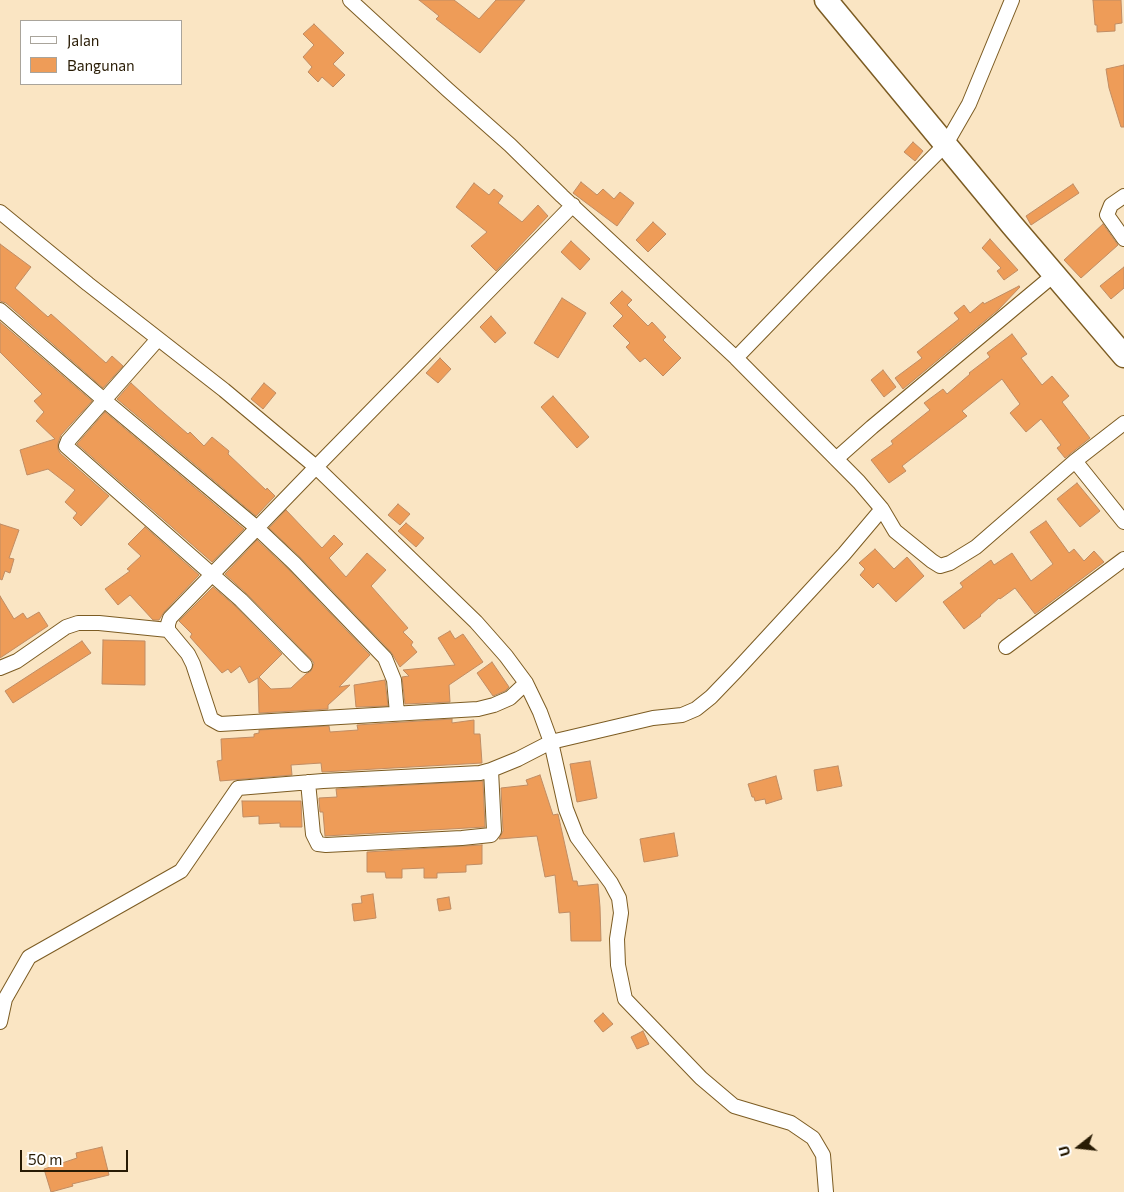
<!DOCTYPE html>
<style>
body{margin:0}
#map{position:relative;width:1124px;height:1192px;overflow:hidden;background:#fae5c3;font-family:Commissioner,sans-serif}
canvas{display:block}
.legend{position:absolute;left:20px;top:20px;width:162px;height:65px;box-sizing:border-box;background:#fff;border:1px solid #a9a49b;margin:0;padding:6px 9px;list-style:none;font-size:15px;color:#281b04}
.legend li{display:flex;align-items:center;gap:10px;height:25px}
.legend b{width:25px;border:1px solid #a9a49b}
.north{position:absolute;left:1054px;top:1122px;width:50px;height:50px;-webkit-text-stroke:4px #fff;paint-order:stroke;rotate:254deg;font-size:14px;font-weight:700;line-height:20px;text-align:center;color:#281b04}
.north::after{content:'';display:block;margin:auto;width:18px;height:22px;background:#281b04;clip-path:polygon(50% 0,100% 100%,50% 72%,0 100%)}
.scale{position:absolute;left:20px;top:1150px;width:108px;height:22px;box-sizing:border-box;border:2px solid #281b04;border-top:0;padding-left:6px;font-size:15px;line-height:18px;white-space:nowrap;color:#281b04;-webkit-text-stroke:4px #fff;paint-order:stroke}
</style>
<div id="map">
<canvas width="1124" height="1192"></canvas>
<ul class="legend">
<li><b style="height:6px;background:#fff"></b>Jalan</li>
<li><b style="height:14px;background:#ee9c58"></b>Bangunan</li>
</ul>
<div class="north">U</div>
<div class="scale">50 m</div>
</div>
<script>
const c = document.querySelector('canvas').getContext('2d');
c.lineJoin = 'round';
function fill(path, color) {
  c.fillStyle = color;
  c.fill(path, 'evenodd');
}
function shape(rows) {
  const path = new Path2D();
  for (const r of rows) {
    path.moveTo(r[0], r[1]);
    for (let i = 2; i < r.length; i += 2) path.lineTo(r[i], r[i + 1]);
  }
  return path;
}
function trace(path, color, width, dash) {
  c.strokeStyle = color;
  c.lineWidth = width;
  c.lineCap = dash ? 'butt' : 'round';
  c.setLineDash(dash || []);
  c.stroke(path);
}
const building = shape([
 [419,0,454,0,479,19,496,0,525,0,480,53,436,19,439,16,419,0],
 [1093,0,1121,0,1122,23,1115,24,1115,31,1097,32,1097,25,1095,25,1093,0],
 [314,24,344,53,333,64,345,75,333,87,322,77,318,82,308,72,312,67,303,57,314,45,303,34,314,24],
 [1124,65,1124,127,1121,127,1109,88,1106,69,1124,65],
 [913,142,923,151,915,161,904,152,913,142],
 [581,182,597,195,603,189,614,199,620,192,634,203,617,226,573,193,581,182],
 [474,183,489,195,494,189,503,196,498,203,522,222,538,205,548,216,496,271,471,246,487,232,456,207,474,183],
 [1073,184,1079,193,1031,225,1026,216,1073,184],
 [653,222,666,234,648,252,636,240,653,222],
 [1103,224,1118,245,1081,278,1064,260,1103,224],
 [990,239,1018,270,1004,280,997,271,1001,268,982,248,990,239],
 [571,241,590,259,580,270,561,252,571,241],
 [0,244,31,267,15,288,48,317,51,314,106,363,112,356,123,366,103,388,6,303,0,301,0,244],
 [1124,267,1124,288,1111,299,1100,286,1124,267],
 [1019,286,1020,287,998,310,903,389,895,378,922,358,917,352,959,319,954,313,964,305,970,313,983,302,984,304,1019,286],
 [622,291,632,300,627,305,648,326,652,322,666,337,663,340,681,358,663,376,645,358,640,362,626,347,630,343,613,326,623,316,610,303,622,291],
 [562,298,586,313,558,358,534,343,562,298],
 [491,316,506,333,495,343,480,327,491,316],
 [0,322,92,401,61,435,58,443,58,449,60,453,109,496,81,526,73,518,77,513,65,502,75,490,48,469,27,475,20,450,55,439,36,421,44,412,34,401,42,394,0,352,0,322],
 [1012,334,1027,354,1021,358,1042,385,1052,376,1069,396,1062,402,1090,438,1065,458,1057,448,1061,445,1041,419,1026,432,1010,413,1020,404,1002,379,962,411,967,416,902,466,906,471,889,483,871,460,893,444,891,441,930,410,924,403,943,389,947,394,970,374,969,373,990,357,987,353,1012,334],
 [440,358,451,369,438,383,426,373,440,358],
 [883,370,896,387,884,397,871,380,883,370],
 [131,383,157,407,188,434,190,432,204,446,212,437,229,451,228,454,266,490,267,488,275,496,256,516,117,399,131,383],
 [264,383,276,393,263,409,251,399,264,383],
 [553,396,589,437,577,448,541,407,553,396],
 [105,412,244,529,212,562,77,444,105,412],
 [1077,483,1100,511,1080,527,1057,499,1077,483],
 [398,504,410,514,400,525,388,515,398,504],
 [286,510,322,548,334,535,343,544,329,558,346,577,367,553,386,570,371,586,408,628,403,632,413,642,411,645,417,652,400,667,391,652,300,557,269,528,286,510],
 [1046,521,1069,553,1074,549,1084,561,1094,551,1104,562,1035,614,1015,588,1000,599,999,598,980,615,981,616,964,629,943,602,963,587,960,583,991,560,994,565,1012,553,1031,581,1053,564,1030,532,1046,521],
 [406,523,424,538,416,547,398,531,406,523],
 [0,524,19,530,9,558,14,559,10,573,5,571,2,580,0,579,0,524],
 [145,527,199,575,164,612,159,620,153,620,130,595,118,605,105,589,130,571,127,569,141,556,128,544,145,527],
 [257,540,288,569,370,655,339,687,350,685,328,705,328,709,259,713,258,678,249,683,240,666,231,673,228,669,222,673,190,637,192,634,179,621,213,587,235,606,282,654,259,677,271,689,291,688,306,674,311,671,314,663,311,659,247,594,225,574,257,540],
 [875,549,894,569,907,557,924,576,896,602,878,583,873,588,860,575,865,569,859,563,875,549],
 [0,596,14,619,23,613,27,619,39,612,48,626,0,658,0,596],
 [450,631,455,639,463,634,483,662,449,685,450,702,405,704,402,677,409,676,403,670,455,665,438,638,450,631],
 [103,640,145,641,145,685,102,684,103,640],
 [82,641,91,653,13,703,5,691,82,641],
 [492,662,509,687,505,691,493,696,477,673,492,662],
 [385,680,388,706,356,707,354,685,385,680],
 [452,719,452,723,474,720,474,734,480,734,482,763,322,772,321,763,291,765,292,775,220,781,217,761,222,760,221,739,254,737,254,734,259,733,259,730,329,726,330,732,358,730,357,725,452,719],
 [590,761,597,798,577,802,570,764,590,761],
 [838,766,842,786,817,791,814,770,838,766],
 [540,775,553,815,558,814,573,881,577,881,578,886,598,884,600,907,601,941,571,941,570,912,559,913,555,875,545,877,537,836,499,839,503,831,501,788,528,785,526,780,540,775],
 [776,776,782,799,766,804,765,799,755,801,754,797,752,797,748,784,776,776],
 [483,781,485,827,325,836,323,812,320,812,319,800,319,798,337,797,336,789,483,781],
 [242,801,301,801,302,827,280,827,280,823,259,824,259,816,243,817,242,801],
 [674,833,678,856,644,862,640,839,674,833],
 [482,845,482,864,466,865,466,872,437,873,437,878,424,878,424,868,402,869,402,878,386,878,385,872,367,872,367,852,482,845],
 [373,894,376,918,354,921,352,904,362,903,361,896,373,894],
 [449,897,451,909,439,911,437,899,449,897],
 [603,1013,613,1024,603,1032,594,1021,603,1013],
 [643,1031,649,1044,637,1049,631,1037,643,1031],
 [102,1147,109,1175,72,1184,73,1186,51,1192,44,1169,77,1158,76,1153,102,1147]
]);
fill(building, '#ee9c58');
trace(building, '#c08c63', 1);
const minor = shape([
 [350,0,448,90,510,145,562,196,736,358,859,482,882,509],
 [1124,196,1111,205,1107,215,1124,239],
 [0,212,88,284,224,390,316,467,476,622,506,656,526,683,540,712,551,742,653,718,682,715,696,709,711,697,736,671,844,554,882,509,895,531,932,561,940,566,950,563,976,547,1075,461,1124,423],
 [0,310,104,400,257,528,294,563,385,658,394,680,397,713],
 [158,339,68,441,66,446,241,600,305,665],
 [736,358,821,270,946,144,969,104,1012,0],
 [836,459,872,427,1055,274],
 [1075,461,1124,522],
 [1006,647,1124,559],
 [0,668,17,661,66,627,78,623,99,623,168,630],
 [526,683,510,698,494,705,478,709,220,724,211,719,193,664,188,654,168,630,168,624,170,618,316,467,573,205],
 [308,782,313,834,318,844,326,845,462,838,491,835,494,831,491,770],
 [0,1022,5,999,29,957,181,871,238,788,323,781,480,773,491,770,518,759,551,742,566,809,577,837,611,883,619,898,621,913,617,939,618,965,625,999,701,1078,734,1106,791,1123,813,1138,823,1155,826,1192]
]);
const trunk = shape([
 [826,0,1012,225,1124,356]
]);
trace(minor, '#7c5c23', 16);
trace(trunk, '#7c5c23', 25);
trace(minor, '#fff', 14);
trace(trunk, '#fff', 22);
</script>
